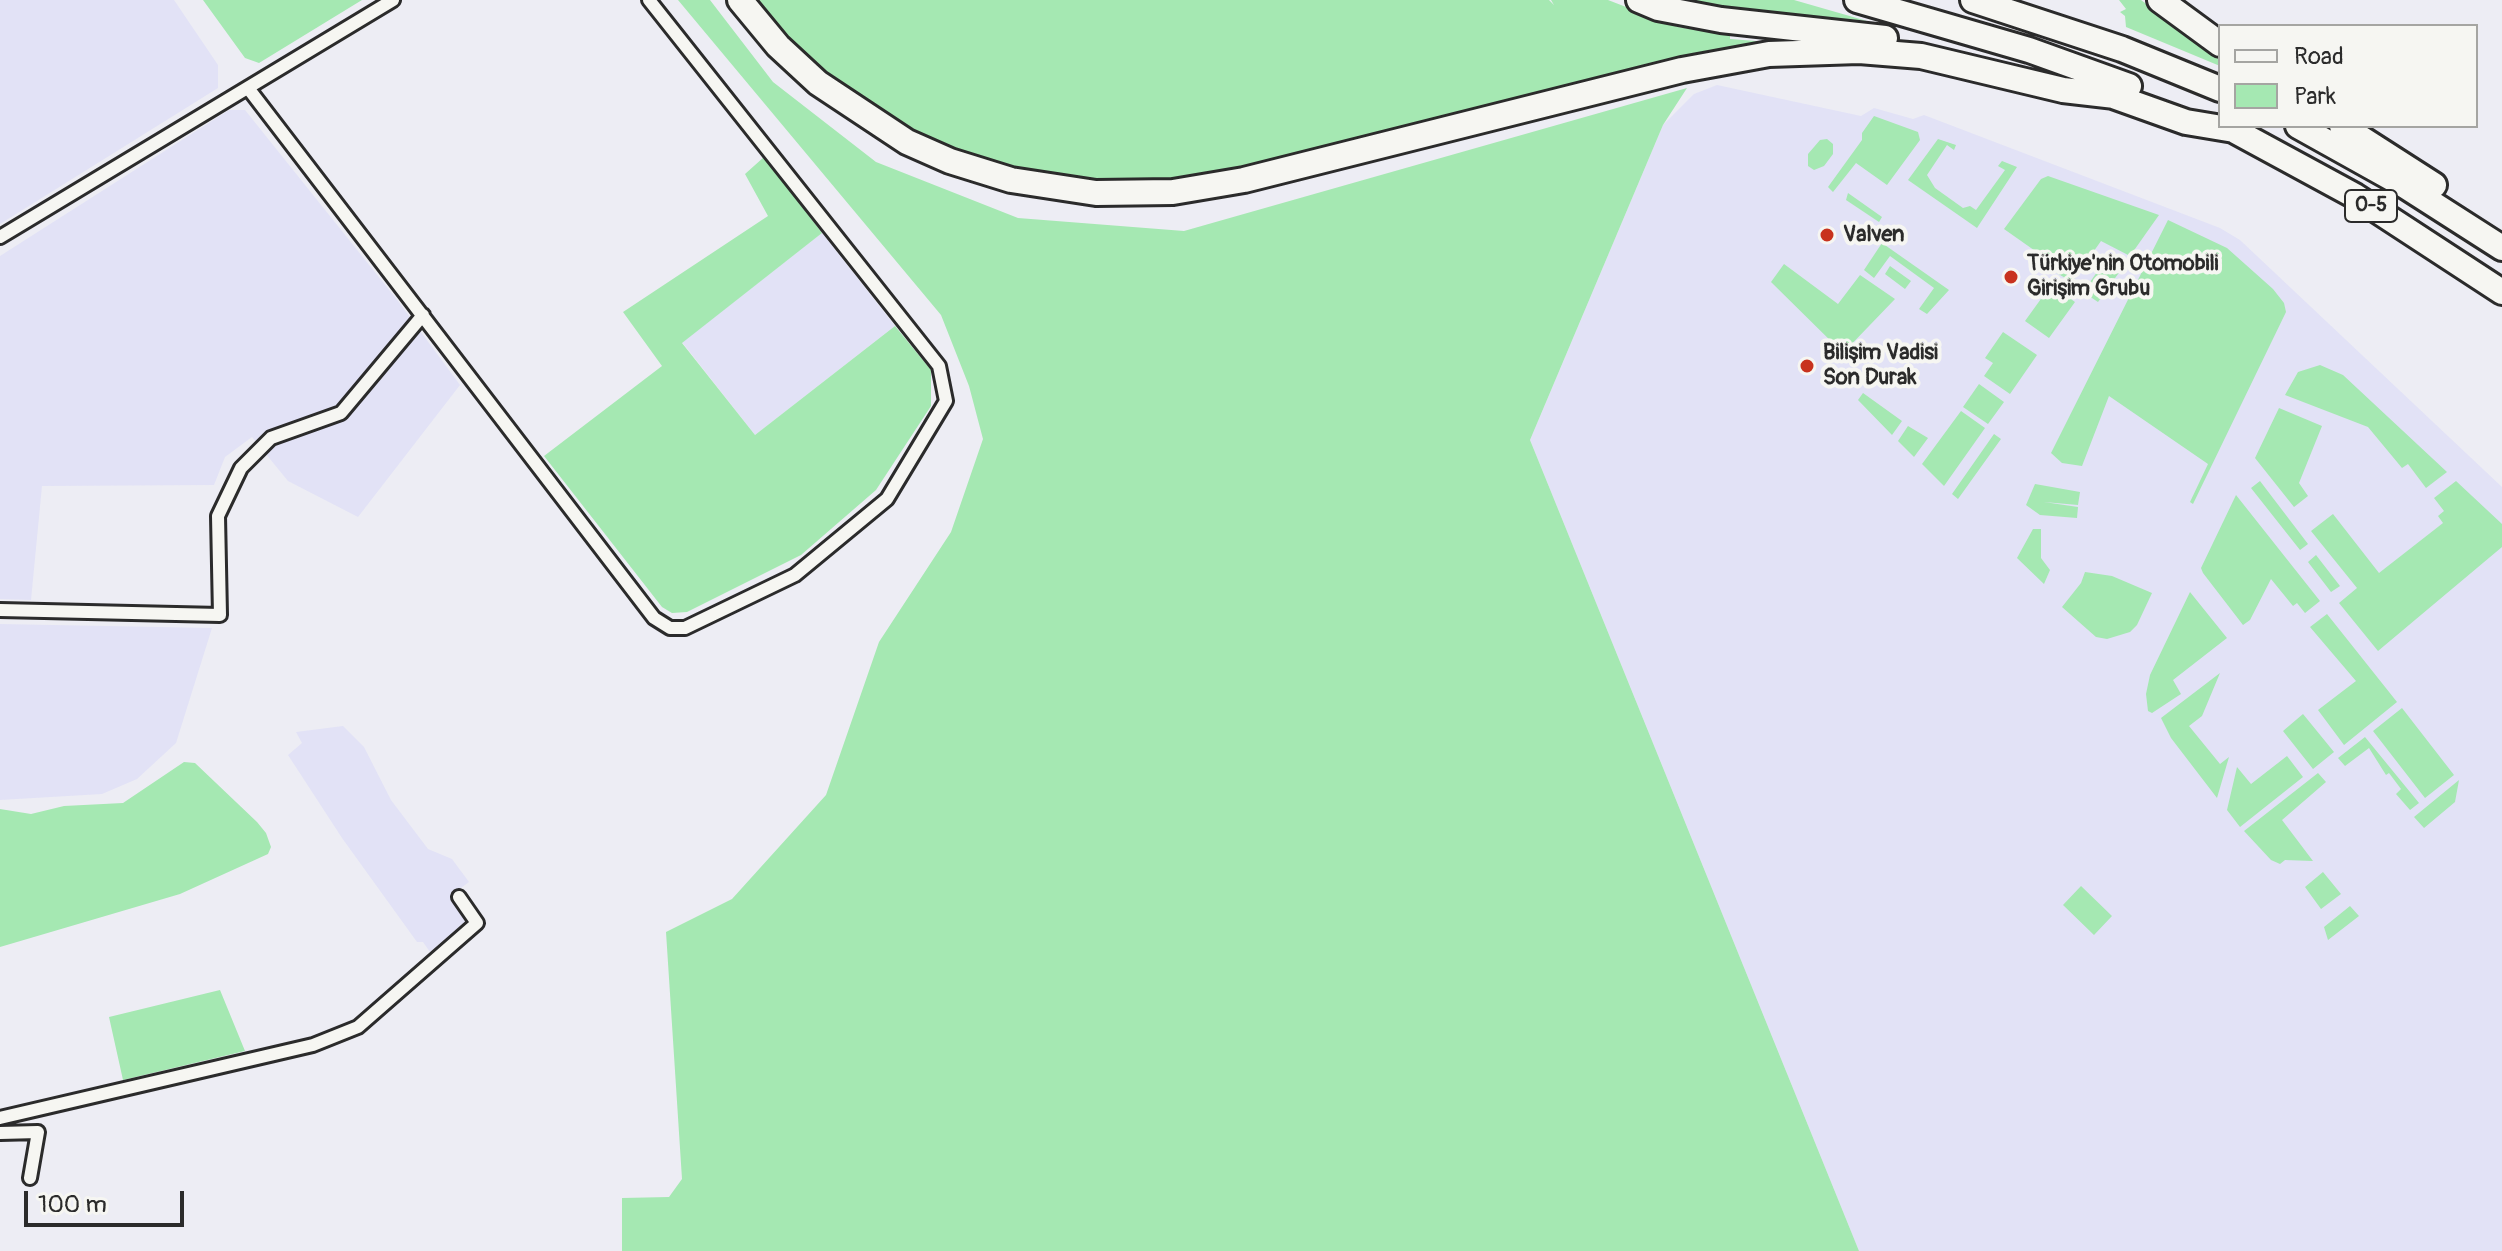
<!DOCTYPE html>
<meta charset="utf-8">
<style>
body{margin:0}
#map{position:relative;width:2502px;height:1251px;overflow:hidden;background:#ededf4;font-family:Pangolin,sans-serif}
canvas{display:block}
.legend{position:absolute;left:2218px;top:24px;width:260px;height:104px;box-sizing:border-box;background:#f6f6f2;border:2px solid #a5a5a2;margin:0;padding:10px 14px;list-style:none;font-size:24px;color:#2b2b2b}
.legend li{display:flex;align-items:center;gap:16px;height:40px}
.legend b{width:40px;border:2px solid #a5a5a2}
.scale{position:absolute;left:24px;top:1191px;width:160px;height:36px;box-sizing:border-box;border:4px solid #2b2b2b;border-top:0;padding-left:10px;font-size:24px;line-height:28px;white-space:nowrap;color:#2b2b2b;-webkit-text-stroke:6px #f6f6f2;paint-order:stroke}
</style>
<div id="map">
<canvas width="2502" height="1251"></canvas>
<ul class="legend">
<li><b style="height:10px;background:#f6f6f2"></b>Road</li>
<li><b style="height:22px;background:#a5e8b2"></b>Park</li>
</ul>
<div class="scale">100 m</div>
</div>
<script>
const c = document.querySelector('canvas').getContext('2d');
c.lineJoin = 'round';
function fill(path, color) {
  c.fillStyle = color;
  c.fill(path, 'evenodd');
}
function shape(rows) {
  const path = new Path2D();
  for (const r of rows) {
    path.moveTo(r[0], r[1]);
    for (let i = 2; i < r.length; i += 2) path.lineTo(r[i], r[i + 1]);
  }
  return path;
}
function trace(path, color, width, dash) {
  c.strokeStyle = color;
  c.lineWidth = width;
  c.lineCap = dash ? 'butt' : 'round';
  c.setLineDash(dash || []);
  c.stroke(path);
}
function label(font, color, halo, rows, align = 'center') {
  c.font = font + ' Pangolin,sans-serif';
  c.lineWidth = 8;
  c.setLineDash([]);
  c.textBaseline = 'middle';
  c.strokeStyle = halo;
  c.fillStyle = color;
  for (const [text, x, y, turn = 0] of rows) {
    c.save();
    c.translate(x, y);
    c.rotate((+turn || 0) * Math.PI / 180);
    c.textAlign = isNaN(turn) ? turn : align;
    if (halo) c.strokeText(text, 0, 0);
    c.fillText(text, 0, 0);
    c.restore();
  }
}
fill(shape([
 [0,0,174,0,218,65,218,88,0,224],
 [1717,85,1861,116,1874,108,1913,119,1924,115,2220,228,2240,240,2502,487,2502,1251,1859,1251,1530,440,1663,125,1694,94],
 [229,110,245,110,398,301,460,385,358,517,288,481,252,437,225,457,214,485,42,486,31,600,0,599,0,256],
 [822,233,895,326,755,435,682,342],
 [0,624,212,628,176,743,137,779,102,794,0,800],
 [343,726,364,747,391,800,428,849,452,859,469,882,450,896,467,920,430,952,423,942,417,942,342,838,288,755,302,743,296,732]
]), '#e2e2f6');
fill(shape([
 [203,0,362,0,259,63,245,58],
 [678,0,710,0,773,82,876,162,1018,218,1184,231,1687,88,1663,125,1530,440,1859,1251,622,1251,622,1198,669,1197,682,1179,666,932,732,899,826,795,879,642,951,532,983,439,969,386,941,315],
 [751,0,1549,0,1554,5,1551,0,1608,0,1678,27,1730,35,1730,39,1756,41,1758,45,1662,63,1270,163,1199,178,1120,183,1025,172,932,141,884,116,815,66],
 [1678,0,1794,0,1867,21,1754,11],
 [2119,0,2141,0,2220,59,2220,66,2126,27,2125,16,2120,12,2126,9],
 [1874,116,1918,132,1920,140,1887,185,1856,163,1833,192,1828,187,1862,140,1862,133],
 [1827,139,1833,144,1833,154,1824,166,1814,170,1808,166,1808,154,1820,140],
 [1938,139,1956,145,1954,150,1947,145,1927,175,1935,188,1963,208,1970,206,1976,210,2005,170,1998,166,2002,161,2017,167,1977,228,1908,180],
 [764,157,822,233,682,343,755,435,895,326,931,370,931,406,876,490,801,555,687,612,672,613,662,607,544,456,662,366,623,312,768,216,745,174],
 [2048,176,2159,215,2130,256,2101,241,2072,282,2055,272,2058,267,2004,229,2041,179],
 [1848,193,1882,217,1879,222,1846,200],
 [2168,220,2227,248,2273,289,2284,303,2286,312,2193,504,2190,502,2208,464,2109,396,2082,466,2062,463,2051,453],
 [1882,243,1949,290,1927,314,1919,309,1934,288,1890,256,1874,278,1864,270],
 [1784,264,1838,304,1860,275,1895,299,1843,353,1771,282],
 [2102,265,2123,267,2098,302,2083,292],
 [1890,266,1911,281,1905,289,1885,274],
 [2051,285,2075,302,2049,338,2025,321],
 [2003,332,2037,355,2010,394,1984,376,1993,363,1985,358],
 [2320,365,2343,375,2447,472,2426,488,2408,464,2402,468,2368,427,2285,395,2298,372],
 [1979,384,2004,402,1988,424,1963,407],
 [1863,393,1902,421,1892,435,1858,400],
 [2279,408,2322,426,2299,483,2308,496,2294,507,2255,458],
 [1961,411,1985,428,1944,486,1922,464],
 [1908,426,1928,438,1914,457,1898,441],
 [1994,434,2001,439,1958,499,1952,494],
 [2260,481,2308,544,2300,550,2251,488],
 [2456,481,2502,524,2502,547,2378,651,2339,603,2357,588,2311,531,2333,514,2379,573,2443,523,2438,516,2444,511,2434,498],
 [2035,484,2080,492,2078,505,2044,502,2078,507,2077,518,2040,515,2026,505],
 [2236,495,2320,601,2305,613,2297,603,2293,606,2271,579,2250,620,2243,625,2203,573,2201,568],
 [2033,529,2041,529,2041,558,2050,570,2044,584,2017,558],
 [2316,555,2340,586,2331,592,2308,562],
 [2085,572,2112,576,2152,593,2137,625,2130,632,2107,639,2096,637,2062,607,2081,583],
 [2190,592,2227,638,2173,680,2181,694,2152,713,2148,711,2146,694,2150,675],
 [2327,614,2397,702,2344,745,2318,710,2356,681,2310,627],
 [2220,673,2202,716,2189,726,2220,764,2229,757,2217,798,2171,738,2161,718],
 [2402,708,2454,775,2425,798,2373,731],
 [2303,714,2334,752,2313,769,2283,731],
 [2365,737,2419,803,2410,810,2396,794,2401,789,2389,773,2386,775,2369,748,2345,766,2338,758],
 [2287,756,2303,777,2240,827,2227,810,2237,767,2251,784],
 [184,762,195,763,257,822,266,833,271,847,268,854,180,894,0,947,0,809,31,814,64,806,123,803],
 [2318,773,2326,782,2282,820,2313,861,2285,860,2280,864,2271,860,2244,831],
 [2459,780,2455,802,2424,828,2414,817],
 [2323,872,2341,894,2321,909,2305,887],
 [2081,886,2112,916,2094,935,2063,905],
 [2350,906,2359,916,2328,940,2324,927],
 [220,990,245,1051,123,1080,109,1017]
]), '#a5e8b2');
const street = shape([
 [248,88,654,618,670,628,685,628,795,575,887,499,946,401,939,366,649,0],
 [0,237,393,0],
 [0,610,220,615,218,516,241,468,271,438,341,413,423,315],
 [0,1118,313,1045,358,1027,477,923,459,897],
 [0,1133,38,1132,30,1178]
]);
const highway = shape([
 [740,0,778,46,818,83,907,142,950,161,1011,180,1096,193,1173,192,1244,180,1682,70,1769,54,1859,51,1921,56,2063,90,2115,96],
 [1639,0,1658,8,1721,20,1885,38],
 [1857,0,2029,50,2129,86],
 [1973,0,2122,49,2220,89],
 [2160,0,2220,44],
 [2102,92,2186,122,2234,130],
 [2226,126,2355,196,2502,292],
 [2298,126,2402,184,2502,248],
 [2342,126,2434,185]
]);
trace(street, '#2b2b2b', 18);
trace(highway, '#2b2b2b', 30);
trace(street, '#f6f6f2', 12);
trace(highway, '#f6f6f2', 24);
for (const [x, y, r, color] of [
 [1827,235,8,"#c8321e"],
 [2011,277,8,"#c8321e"],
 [1807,366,8,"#c8321e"]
]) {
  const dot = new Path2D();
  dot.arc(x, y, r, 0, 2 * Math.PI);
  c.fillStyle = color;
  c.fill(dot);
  trace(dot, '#f6f6f2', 3);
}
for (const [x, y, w] of [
 [2371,206,52]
]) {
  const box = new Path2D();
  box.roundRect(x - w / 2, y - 16, w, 32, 6);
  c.fillStyle = '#f6f6f2';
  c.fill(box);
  trace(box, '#2b2b2b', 2);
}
label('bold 20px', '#2b2b2b', null, [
 ["O-5",2371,206]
]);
label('bold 22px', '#2b2b2b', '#f6f6f2', [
 ["Valven",1843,235],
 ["Türkiye'nin Otomobili",2027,264],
 ["Girişim Grubu",2027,289],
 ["Bilişim Vadisi",1823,353],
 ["Son Durak",1823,378]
], 'left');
</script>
